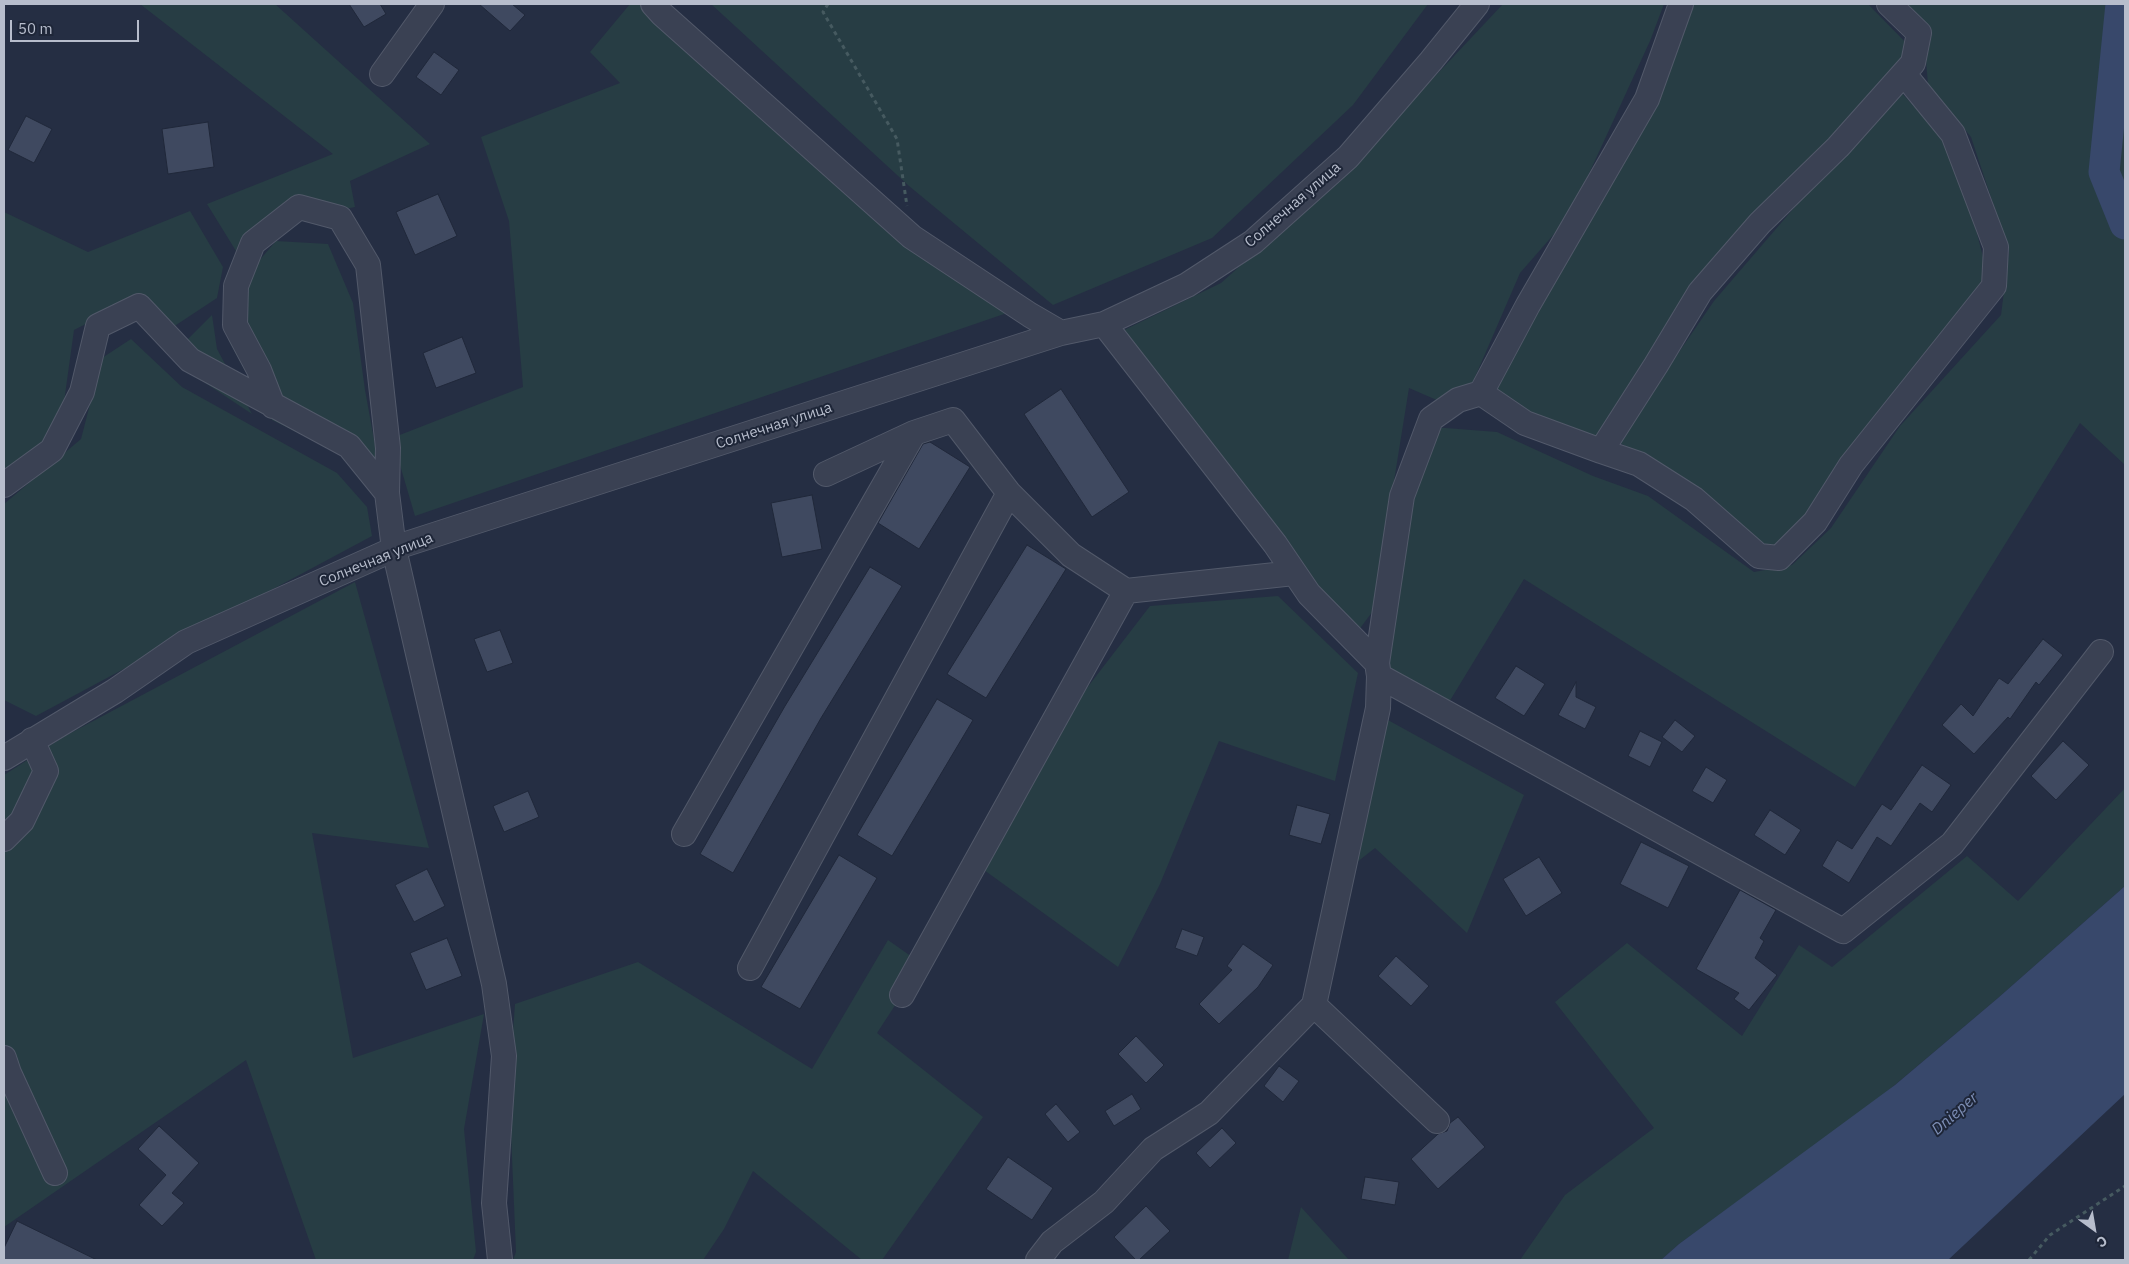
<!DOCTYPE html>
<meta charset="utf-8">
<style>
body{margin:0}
#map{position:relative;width:2129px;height:1264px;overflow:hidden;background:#252e43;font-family:"IBM Plex Sans",sans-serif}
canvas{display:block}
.frame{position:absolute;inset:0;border:5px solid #b7bdcc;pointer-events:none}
.north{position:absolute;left:2069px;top:1204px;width:50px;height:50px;-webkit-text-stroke:4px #1e2638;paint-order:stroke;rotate:148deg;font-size:14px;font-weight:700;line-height:20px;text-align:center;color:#b7bdcc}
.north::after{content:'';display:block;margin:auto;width:18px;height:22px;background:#b7bdcc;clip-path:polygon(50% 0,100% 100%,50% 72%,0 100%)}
.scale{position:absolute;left:10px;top:20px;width:129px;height:22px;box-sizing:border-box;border:2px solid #b7bdcc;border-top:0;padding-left:6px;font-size:15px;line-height:18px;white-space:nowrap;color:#b7bdcc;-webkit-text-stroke:4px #1e2638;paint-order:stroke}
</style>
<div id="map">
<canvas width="2129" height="1264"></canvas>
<div class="frame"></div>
<div class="north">С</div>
<div class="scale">50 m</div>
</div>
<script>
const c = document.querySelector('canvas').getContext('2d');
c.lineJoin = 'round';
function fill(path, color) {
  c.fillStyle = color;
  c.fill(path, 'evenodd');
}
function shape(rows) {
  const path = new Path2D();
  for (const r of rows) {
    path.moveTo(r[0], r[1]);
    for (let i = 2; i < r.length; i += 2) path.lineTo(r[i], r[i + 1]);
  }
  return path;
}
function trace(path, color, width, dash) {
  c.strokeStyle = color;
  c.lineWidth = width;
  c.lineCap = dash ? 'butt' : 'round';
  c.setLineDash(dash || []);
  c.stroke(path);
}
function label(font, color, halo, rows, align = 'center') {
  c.font = font + ' "IBM Plex Sans",sans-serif';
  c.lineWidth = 4;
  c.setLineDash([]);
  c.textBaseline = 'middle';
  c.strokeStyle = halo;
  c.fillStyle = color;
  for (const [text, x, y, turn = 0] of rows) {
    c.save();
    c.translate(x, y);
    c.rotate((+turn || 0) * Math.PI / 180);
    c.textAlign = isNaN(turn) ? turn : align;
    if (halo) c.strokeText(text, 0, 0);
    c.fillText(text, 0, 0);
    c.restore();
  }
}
fill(shape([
 [140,4,275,4,430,144,350,181,355,207,272,224,236,251,207,204,333,154],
 [630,4,652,4,1007,313,415,516,392,438,523,387,509,221,481,137,620,83,590,52],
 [711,4,1428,4,1353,105,1212,238,1053,305,909,186],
 [1503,4,1664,4,1650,41,1569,217,1520,273,1469,391,1439,401,1409,388,1373,611,1358,631,1298,570,1120,332,1221,283,1344,173],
 [1677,4,1868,4,1914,51,1701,286,1595,456,1479,403,1601,193],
 [1895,4,2125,4,2125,465,2080,423,1855,787,1524,579,1443,712,1382,677,1407,513,1433,427,1497,432,1593,476,1648,496,1754,572,1792,565,1831,528,1900,426,2001,315,2009,252,1971,137,1928,85,1924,35],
 [1897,88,1956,152,1990,284,1813,518,1772,554,1618,441,1714,301],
 [190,211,223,267,217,298,161,335,129,302,74,330,59,438,4,481,4,212,88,252],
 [276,241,328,244,353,303,365,390,386,505,357,462,272,420,230,343,239,284],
 [212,315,217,349,252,414,189,372,182,345],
 [131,339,182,387,337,473,367,507,372,536,36,716,4,700,4,504,81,439,102,358],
 [355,582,429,848,312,833,353,1058,484,1014,464,1129,476,1252,473,1260,316,1260,246,1060,4,1227,4,775,65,736],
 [1278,596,1358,673,1335,781,1219,741,1160,884,1118,967,984,870,1050,736,1150,606],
 [1377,714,1524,795,1467,933,1375,848,1352,866],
 [2125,788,2125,886,1998,998,1871,1105,1679,1244,1661,1260,1520,1260,1565,1195,1654,1128,1555,1002,1627,943,1742,1036,1799,945,1832,967,1967,856,2018,901],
 [888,940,922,964,877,1033,983,1117,882,1260,862,1260,753,1171,724,1229,703,1260,513,1260,516,1252,509,1086,515,1004,638,962,812,1069],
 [1301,1207,1349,1260,1288,1260]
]), '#273d44');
fill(shape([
 [2125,886,2125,1094,1948,1260,1661,1260,1679,1244,1895,1085,1998,998]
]), '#38486b');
trace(shape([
 [2121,4,2104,172,2125,224]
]), '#38486b', 31);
const building = shape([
 [349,4,380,4,386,14,364,27,349,4],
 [479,4,512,4,525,15,510,31,479,4],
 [434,52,459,70,441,95,416,77,434,52],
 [26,116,52,129,34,163,8,150,26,116],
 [208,122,214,167,168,174,162,129,208,122],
 [438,194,457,236,415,255,396,212,438,194],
 [462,337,476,373,436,388,423,353,462,337],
 [1061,389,1129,492,1092,517,1024,414,1061,389],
 [930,442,970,467,919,549,878,523,923,444,930,442],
 [812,495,822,549,782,557,771,503,812,495],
 [1027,545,1066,569,986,698,947,674,1027,545],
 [870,567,902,586,821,718,733,873,700,854,785,706,870,567],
 [500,630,513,663,487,672,474,639,500,630],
 [2043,639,2063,655,2039,685,2036,682,2010,719,2008,717,1974,754,1942,725,1961,704,1973,716,1999,678,2008,684,2043,639],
 [1516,666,1545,684,1524,716,1495,698,1516,666],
 [1576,682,1576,697,1596,707,1585,729,1558,715,1576,682],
 [937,699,973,720,892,856,857,835,937,699],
 [1675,720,1695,736,1682,752,1662,737,1675,720],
 [1640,731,1662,742,1650,767,1628,756,1640,731],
 [2063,741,2089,765,2056,800,2031,776,2063,741],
 [1922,765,1951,785,1932,812,1920,803,1891,846,1877,837,1849,883,1822,866,1837,840,1852,849,1882,804,1891,810,1922,765],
 [1706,767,1727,780,1713,803,1692,791,1706,767],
 [528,791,539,817,504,832,493,806,528,791],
 [1297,805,1330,814,1321,844,1289,835,1297,805],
 [1770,810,1801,830,1785,855,1754,835,1770,810],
 [1641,842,1689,866,1668,908,1620,884,1641,842],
 [839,855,877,878,800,1009,761,987,839,855],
 [1539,857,1562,893,1526,916,1503,879,1539,857],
 [427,869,445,906,414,922,395,885,427,869],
 [1740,890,1776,910,1760,938,1764,941,1755,958,1777,975,1749,1010,1734,999,1739,993,1696,969,1740,890],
 [1182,929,1204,937,1197,956,1175,948,1182,929],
 [447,938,462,976,426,990,410,953,447,938],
 [1243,944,1273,965,1258,987,1219,1024,1199,1004,1232,970,1227,966,1243,944],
 [1396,956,1429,986,1411,1006,1378,976,1396,956],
 [1136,1036,1164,1065,1146,1083,1118,1054,1136,1036],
 [1279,1066,1299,1081,1283,1102,1264,1086,1279,1066],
 [1132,1094,1141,1109,1114,1126,1105,1111,1132,1094],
 [1056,1104,1080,1132,1068,1142,1045,1114,1056,1104],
 [1458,1117,1485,1147,1438,1189,1411,1159,1438,1134,1447,1131,1450,1123,1458,1117],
 [159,1126,199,1163,172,1193,184,1203,162,1226,139,1205,166,1175,138,1149,159,1126],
 [1222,1128,1236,1143,1210,1168,1196,1153,1222,1128],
 [1008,1157,1053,1188,1032,1220,986,1189,1008,1157],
 [1365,1177,1399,1182,1395,1205,1361,1199,1365,1177],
 [1146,1206,1170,1231,1139,1260,1136,1260,1114,1237,1146,1206],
 [17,1221,97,1260,4,1260,4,1248,17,1221]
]);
fill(building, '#3f4960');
trace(building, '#20283a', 1);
const minor = shape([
 [653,4,662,14,912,237,1030,315,1061,333],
 [382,74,432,4],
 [1481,393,1525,423,1601,451,1656,365,1700,292,1760,223,1838,147,1913,63,1919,33,1889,4],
 [273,406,259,370,235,325,236,286,253,243,299,207,340,218,368,265,388,448,387,493],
 [1601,451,1639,464,1694,499,1759,556,1779,558,1815,522,1851,465,1994,286,1996,247,1953,134,1904,74],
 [826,474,914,433,953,420,1009,493],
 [4,485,52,450,82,392,98,326,139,306,190,360,349,446,387,493,394,549,494,984,504,1056,494,1203,500,1260],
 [1377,663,1402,496,1431,419,1458,400,1481,393,1528,305,1647,99,1681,4],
 [1379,676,1843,931,1952,844,2101,652],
 [4,758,115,691,186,642,403,545,1061,333,1104,324,1187,285,1253,242,1348,157,1431,61,1477,4],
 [684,834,914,433],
 [4,839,22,821,46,771,32,740],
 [750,968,1009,493,1071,555,1126,591],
 [902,995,1126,591,1294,573],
 [1314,1005,1437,1121],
 [4,1058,9,1073,55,1173],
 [1038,1260,1052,1242,1104,1202,1153,1149,1209,1113,1314,1005,1378,708,1379,676,1377,663,1309,594,1275,544,1104,324]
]);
trace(minor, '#52596a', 26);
trace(shape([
 [828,4,823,12,897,139,907,206],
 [2029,1260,2050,1235,2125,1186]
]), '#465a60', 3, [4, 4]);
trace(minor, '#3a4153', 24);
label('15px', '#b7bdcc', '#1e2638', [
 ["Солнечная улица",1293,205,-41],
 ["Солнечная улица",774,426,-18],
 ["Солнечная улица",376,560,-22]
]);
label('italic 16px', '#7d8eb5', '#1e2638', [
 ["Dnieper",1955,1114,-41]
]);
</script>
